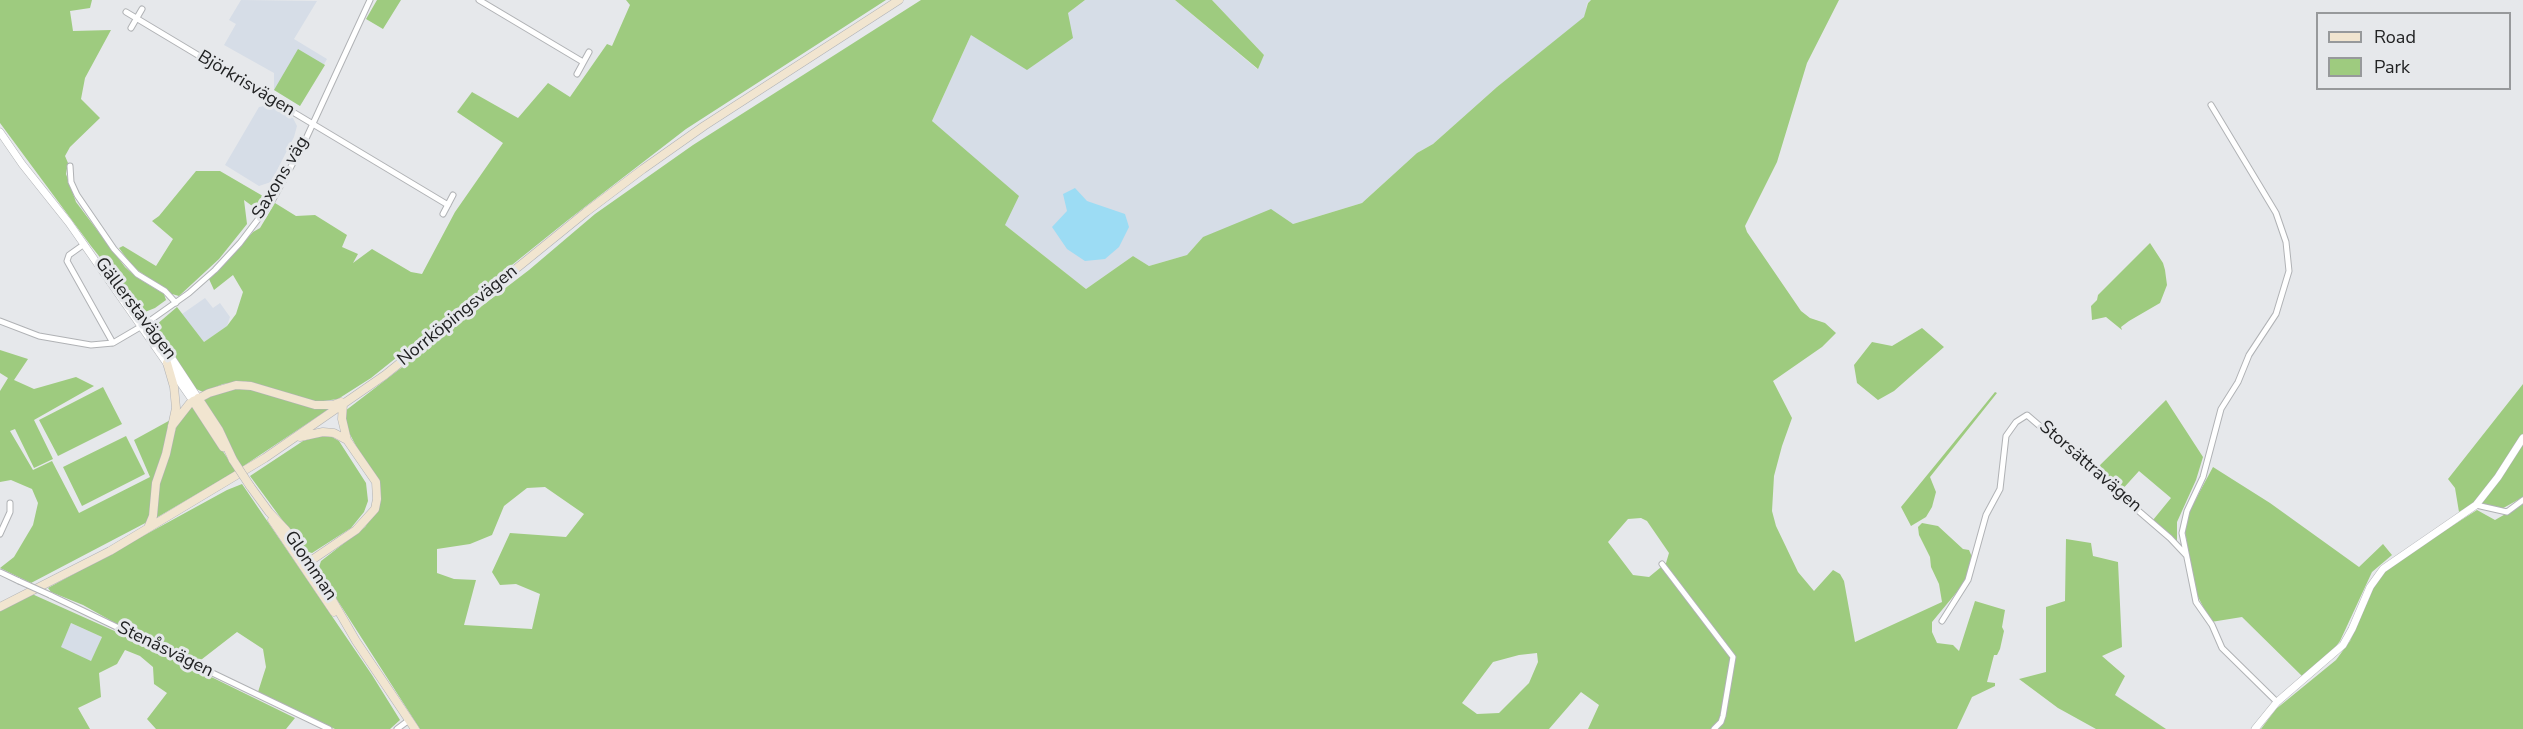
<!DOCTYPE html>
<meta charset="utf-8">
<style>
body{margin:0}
#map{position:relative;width:2523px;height:729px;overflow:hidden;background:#e6e8eb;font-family:"Nunito Sans",sans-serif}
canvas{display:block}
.legend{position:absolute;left:2316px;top:12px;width:195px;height:78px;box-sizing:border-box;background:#e6e8eb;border:2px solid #97999b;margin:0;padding:8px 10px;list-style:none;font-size:18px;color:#212223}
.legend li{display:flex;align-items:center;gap:12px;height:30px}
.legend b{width:30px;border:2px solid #97999b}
</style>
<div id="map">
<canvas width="2523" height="729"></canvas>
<ul class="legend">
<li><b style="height:8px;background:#f1e5d0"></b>Road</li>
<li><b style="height:16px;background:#9ecb7f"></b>Park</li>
</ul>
</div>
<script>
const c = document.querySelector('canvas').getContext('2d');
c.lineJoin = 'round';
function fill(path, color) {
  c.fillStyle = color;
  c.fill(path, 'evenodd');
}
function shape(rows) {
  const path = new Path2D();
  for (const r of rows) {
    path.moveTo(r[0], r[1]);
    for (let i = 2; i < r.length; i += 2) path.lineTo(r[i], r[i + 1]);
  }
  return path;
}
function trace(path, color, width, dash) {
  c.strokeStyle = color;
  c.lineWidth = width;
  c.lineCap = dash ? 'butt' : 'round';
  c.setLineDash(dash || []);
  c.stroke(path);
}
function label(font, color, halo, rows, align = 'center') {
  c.font = font + ' "Nunito Sans",sans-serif';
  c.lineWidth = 6;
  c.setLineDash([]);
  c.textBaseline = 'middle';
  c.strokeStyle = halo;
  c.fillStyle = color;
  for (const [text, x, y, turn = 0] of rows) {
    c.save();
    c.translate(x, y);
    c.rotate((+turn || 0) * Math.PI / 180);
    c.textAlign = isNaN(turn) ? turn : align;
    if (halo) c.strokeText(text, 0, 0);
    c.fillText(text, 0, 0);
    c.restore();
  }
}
fill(shape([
 [241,0,317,1,294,39,327,59,300,106,274,90,274,73,224,45,236,24,229,20],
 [1085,0,1175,0,1257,69,1264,55,1212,0,1591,0,1587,3,1585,17,1497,87,1433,144,1417,153,1362,203,1293,224,1203,237,1187,255,1149,266,1133,256,1086,289,1005,225,932,121,971,35,1068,13],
 [269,105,293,118,297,126,294,137,271,182,259,186,225,165,259,107],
 [205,298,213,308,220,303,230,317,227,326,204,342,182,314],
 [71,623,102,637,91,662,60,647]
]), '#d6dde7');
fill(shape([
 [0,0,92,0,90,8,70,11,73,31,111,30,85,78,81,99,100,118,70,147,65,156,68,163,66,174,76,202,125,267,136,277,164,294,166,300,155,308,145,312,141,309,91,246,0,123],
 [377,0,401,0,383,29,366,19],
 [626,0,886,0,686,129,568,220,371,378,338,399,316,402,244,381,223,384,203,392,194,388,171,352,173,350,157,331,156,325,177,307,204,342,227,326,236,314,243,292,233,275,214,290,209,279,253,232,260,228,275,203,296,216,315,215,347,235,342,247,358,254,353,263,372,249,411,272,422,274,455,212,503,143,457,112,472,92,518,118,548,83,570,97,607,44,612,46,630,5],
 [921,0,1085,0,1068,13,1073,38,1027,70,971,35,932,121,1019,196,1005,225,1086,289,1133,256,1149,266,1187,255,1203,237,1271,209,1293,224,1362,203,1417,153,1433,144,1497,87,1584,17,1588,3,1591,0,1839,0,1807,63,1777,162,1745,226,1747,232,1801,311,1810,318,1825,323,1836,333,1822,347,1773,381,1792,418,1782,446,1774,476,1772,511,1776,526,1798,572,1814,591,1833,570,1840,574,1844,581,1855,642,1942,602,1939,584,1931,567,1930,557,1919,535,1918,527,1922,523,1938,526,1963,549,1969,550,1972,557,1966,581,1932,622,1932,632,1937,643,1953,645,1959,651,1975,601,2005,610,2002,627,2004,631,2000,649,1997,655,1994,655,1987,682,1995,683,1995,686,1972,697,1957,729,1588,729,1599,705,1581,692,1549,729,420,729,318,570,321,561,365,527,376,511,380,491,345,425,345,411,529,270,595,214,693,145],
 [545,487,584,514,566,537,510,533,492,572,500,585,516,584,540,594,532,629,464,625,476,580,454,579,437,573,437,549,470,544,492,535,504,506,527,488],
 [1641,518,1647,521,1669,553,1666,563,1649,577,1633,575,1608,542,1628,519],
 [1537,653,1538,662,1529,683,1499,713,1477,714,1462,703,1493,662,1519,655],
 [1175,0,1212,0,1264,55,1258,69],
 [298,49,325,65,300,106,274,90],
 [196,171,220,171,268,199,259,211,244,200,247,224,219,259,179,296,172,294,133,267,119,248,123,246,156,266,173,239,152,221,159,216],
 [2150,243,2163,263,2165,270,2167,285,2160,303,2129,321,2121,327,2122,330,2106,317,2092,320,2091,306,2097,300,2098,295],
 [1922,328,1944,347,1894,391,1878,400,1857,383,1854,365,1872,342,1892,346],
 [0,350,28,359,14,380,34,389,76,377,94,386,34,420,53,459,34,468,15,429,10,431,33,470,52,461,79,513,150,477,134,440,174,418,151,520,31,583,0,568,14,557,33,525,38,503,32,489,11,480,0,482,0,391,8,378,0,373],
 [2523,384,2523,497,2498,511,2478,502,2459,512,2455,488,2448,479],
 [103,387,122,424,58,456,39,420],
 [244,388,328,409,329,409,242,467,202,400,229,389],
 [1995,392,1997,393,1930,477,1936,492,1932,507,1926,517,1911,526,1901,507],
 [2166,400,2203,457,2196,480,2177,522,2177,541,2153,520,2171,498,2139,471,2120,492,2095,470],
 [192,405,236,471,156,518,158,483,177,425],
 [126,436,145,474,82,506,63,467],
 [320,436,332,437,339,441,366,483,368,501,364,512,351,528,312,553,305,551,250,476,303,441],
 [2213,467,2270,503,2359,567,2383,544,2392,555,2372,572,2340,641,2331,653,2302,676,2242,617,2211,622,2195,591,2184,526,2191,508],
 [242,484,372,675,400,720,390,729,335,729,258,692,266,667,263,649,237,632,197,663,126,629,83,605,51,592,48,588,227,490],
 [2523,504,2523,729,2261,729,2276,709,2336,660,2350,641,2378,578,2392,564,2477,510,2495,520],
 [2066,539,2091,543,2093,556,2118,562,2122,647,2102,656,2125,676,2115,695,2166,729,2096,729,2058,708,2019,679,2046,672,2046,607,2065,601],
 [32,594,148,646,295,718,286,729,156,729,147,719,167,693,154,684,153,667,140,656,125,650,117,664,99,673,101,697,78,708,90,729,0,729,0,611],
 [71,623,102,637,91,661,61,647]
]), '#9ecb7f');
fill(shape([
 [1075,188,1087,201,1125,214,1129,227,1119,247,1105,259,1085,261,1067,249,1052,227,1067,211,1063,194]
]), '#9cdcf4');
const minor = shape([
 [479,0,583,62],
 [126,12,448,205],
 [131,28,142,9],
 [577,74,589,52],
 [2211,105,2276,213,2286,242,2289,271,2276,314,2249,355,2238,382,2221,409,2203,477,2187,511,2182,533,2196,602,2212,625,2222,648,2277,702],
 [70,166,71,182,77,195,114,249,137,274,165,291,176,303],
 [443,214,453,195],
 [83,245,69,255,67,261,113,343],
 [0,321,39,336,91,345,113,343,142,326],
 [148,322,189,293,215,270,240,243,272,201,304,143,370,0],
 [2476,505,2507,512,2523,500],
 [0,534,10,512,10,503],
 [1662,564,1733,657,1723,716,1721,722,1714,729],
 [0,572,19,581],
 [50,595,329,729],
 [1942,621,1968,580,1986,515,2000,489,2006,436,2016,422,2027,415,2170,538,2186,555],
 [397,729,409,720]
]);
const tertiary = shape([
 [0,132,22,164,69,223,193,401],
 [101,262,148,322,198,398],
 [2255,729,2277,702,2343,645,2352,629,2370,587,2383,569,2476,505,2498,477,2523,438]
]);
const secondary = shape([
 [198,398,219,430,233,460],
 [193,401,223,447],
 [172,426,190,403,209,393,236,385,251,386,315,405,333,405,341,402],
 [300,437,323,432,334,433,347,440],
 [250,486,269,512,286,530,320,579,356,641,415,729],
 [272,520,334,612],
 [148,528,153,516,156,483,166,454,176,408,174,387,167,363],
 [303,566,356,530,375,509,377,499,376,482,347,440,342,419,343,404],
 [0,607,110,551,265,458,385,375,586,212,643,169,704,126,899,0]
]);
trace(minor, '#b0b2b5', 7);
trace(tertiary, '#b0b2b5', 8);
trace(secondary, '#b0b2b5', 9);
trace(minor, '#fff', 5);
trace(tertiary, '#fff', 7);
trace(secondary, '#f1e5d0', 8);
const minorBridge = shape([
 [19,581,50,595]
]);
const secondaryBridge = shape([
 [233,460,250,486]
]);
trace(minorBridge, '#b0b2b5', 7, []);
trace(secondaryBridge, '#b0b2b5', 9, []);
trace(minorBridge, '#fff', 5);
trace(secondaryBridge, '#f1e5d0', 8);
label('18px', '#212223', '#e6e8eb', [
 ["Björkrisvägen",246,84,31],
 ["Saxons väg",281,178,-59],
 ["Gällerstavägen",135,309,53],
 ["Norrköpingsvägen",458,316,-39],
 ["Storsättravägen",2090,467,41],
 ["Glomman",310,566,56],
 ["Stenåsvägen",165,650,26]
]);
</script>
